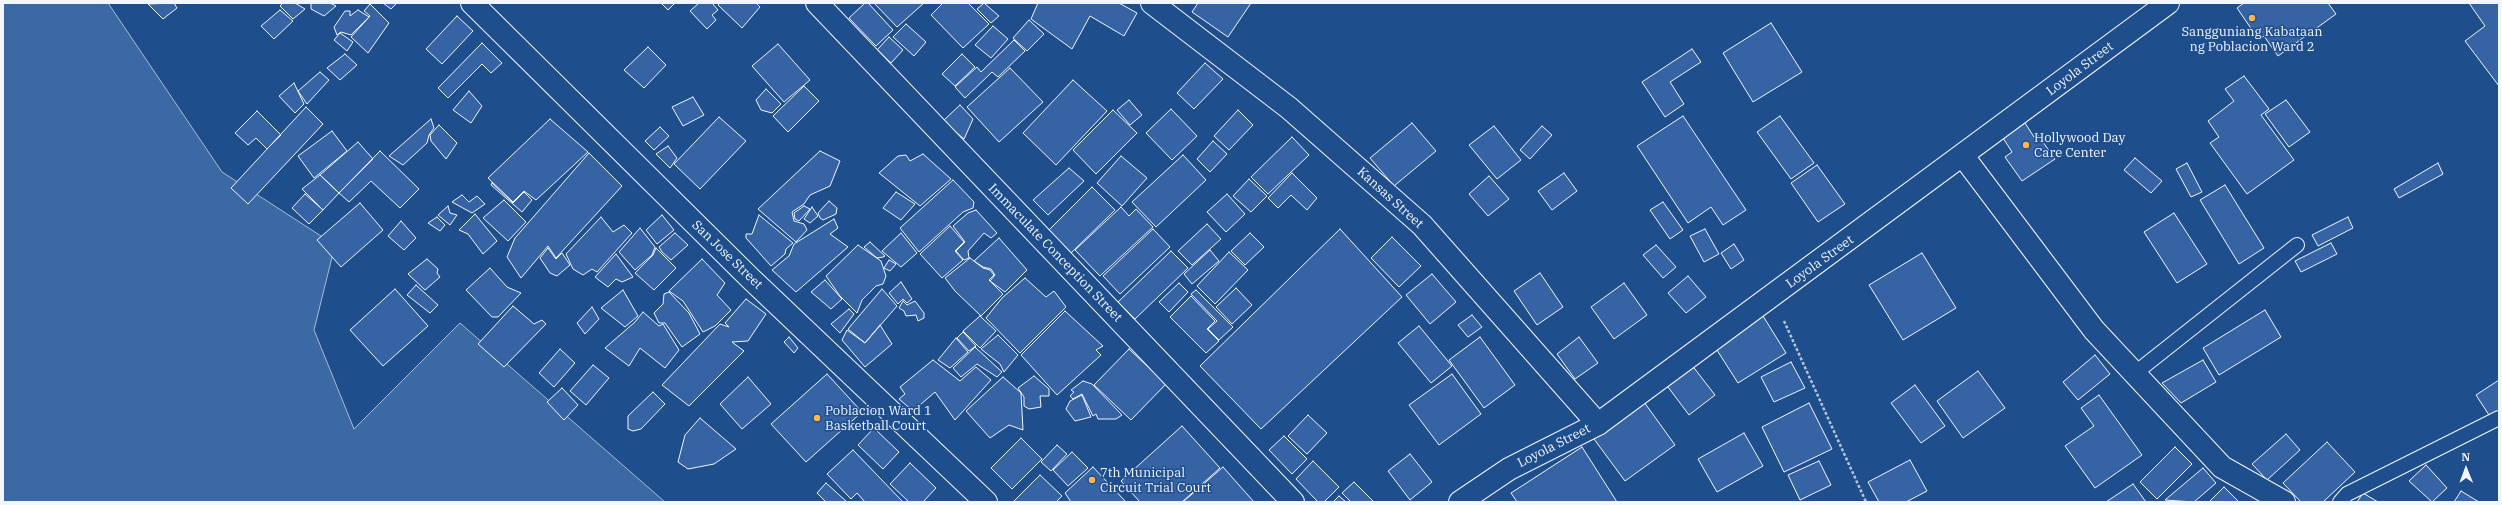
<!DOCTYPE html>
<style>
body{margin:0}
#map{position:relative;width:2502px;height:505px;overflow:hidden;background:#1f4e8c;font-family:"IBM Plex Serif",serif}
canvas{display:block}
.frame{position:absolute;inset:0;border:4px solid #f2f6ff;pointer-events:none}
.north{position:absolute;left:2446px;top:449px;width:40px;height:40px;-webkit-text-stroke:3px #1f4e8c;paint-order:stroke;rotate:359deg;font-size:11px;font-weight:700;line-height:16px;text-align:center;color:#f2f6ff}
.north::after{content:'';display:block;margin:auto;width:14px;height:18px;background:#f2f6ff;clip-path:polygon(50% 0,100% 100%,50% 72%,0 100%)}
</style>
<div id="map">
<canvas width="2502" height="505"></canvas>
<div class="frame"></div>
<div class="north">N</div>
</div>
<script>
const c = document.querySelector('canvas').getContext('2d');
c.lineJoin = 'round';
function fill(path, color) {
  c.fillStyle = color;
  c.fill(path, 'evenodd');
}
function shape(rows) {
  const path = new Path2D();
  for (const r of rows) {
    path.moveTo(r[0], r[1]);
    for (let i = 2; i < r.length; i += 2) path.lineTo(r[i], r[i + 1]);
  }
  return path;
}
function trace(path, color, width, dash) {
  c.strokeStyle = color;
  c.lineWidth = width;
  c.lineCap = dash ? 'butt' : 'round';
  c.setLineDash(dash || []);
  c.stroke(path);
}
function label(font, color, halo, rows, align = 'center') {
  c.font = font + ' "IBM Plex Serif",serif';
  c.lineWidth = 3;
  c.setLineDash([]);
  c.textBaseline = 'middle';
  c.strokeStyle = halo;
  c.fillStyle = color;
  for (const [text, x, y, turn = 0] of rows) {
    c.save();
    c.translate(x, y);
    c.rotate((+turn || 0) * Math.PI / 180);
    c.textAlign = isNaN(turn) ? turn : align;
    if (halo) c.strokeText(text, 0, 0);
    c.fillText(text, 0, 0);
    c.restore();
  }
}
const water = shape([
 [3,3,108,3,222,172,335,245,314,330,354,429,460,323,665,502,3,502,3,3]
]);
fill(water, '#3b69a3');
trace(water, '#a8bbd7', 1);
const building = shape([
 [174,3,177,8,163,19,148,4,174,3],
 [283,3,295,3,305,9,293,19,280,6,283,3],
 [311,3,330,3,336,6,324,16,311,9,311,3],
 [383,3,397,3,391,9,383,3],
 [661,3,675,3,668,10,661,3],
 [699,3,712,3,718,10,712,15,716,20,707,29,690,11,699,3],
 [720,3,756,3,760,7,742,28,718,5,720,3],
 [865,3,868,3,893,30,876,46,849,18,865,3],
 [874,3,924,3,897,27,874,3],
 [943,3,968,3,989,24,963,48,931,15,943,3],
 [984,3,999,16,991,23,977,9,984,3],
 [1038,3,1119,3,1137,13,1124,36,1090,16,1072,49,1031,19,1038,3],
 [1198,3,1251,3,1228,37,1192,12,1198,3],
 [2244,3,2328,3,2336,14,2278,56,2264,36,2259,40,2237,8,2244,3],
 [2469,3,2499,3,2499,86,2465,41,2485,26,2469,3],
 [370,4,389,23,368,53,351,37,370,16,364,11,370,4],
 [280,10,293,21,274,39,261,26,280,10],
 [358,10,369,17,351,35,341,32,337,35,334,27,345,11,350,11,350,16,358,10],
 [457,16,473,31,442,64,426,49,457,16],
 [1029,20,1044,34,1027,51,1013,38,1029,20],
 [1771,23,1802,72,1753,102,1723,53,1771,23],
 [906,24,926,42,914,56,893,37,906,24],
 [993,26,1008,39,991,58,975,45,993,26],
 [340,33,353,42,347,51,334,40,340,33],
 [889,37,903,50,891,63,877,50,889,37],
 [1014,40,1025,51,998,77,992,72,965,98,955,87,977,67,981,72,1014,40],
 [482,43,502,63,491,73,482,64,448,98,438,88,482,43],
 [778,44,810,80,784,102,752,66,778,44],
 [648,47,666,65,644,88,624,70,648,47],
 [1692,49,1701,62,1670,82,1684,104,1665,117,1642,82,1692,49],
 [345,54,357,65,340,80,327,68,345,54],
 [962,54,975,67,955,86,942,74,962,54],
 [1205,63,1223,79,1194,109,1177,93,1205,63],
 [1010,68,1043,102,999,142,967,107,1010,68],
 [320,72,329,80,307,104,298,91,320,72],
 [2244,76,2269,109,2261,115,2294,160,2247,194,2210,143,2219,137,2208,121,2234,101,2225,89,2244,76],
 [1073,80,1107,111,1056,165,1023,133,1073,80],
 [294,83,304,104,295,113,279,96,294,83],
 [804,86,819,101,788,132,773,116,804,86],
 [766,89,781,104,772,113,761,110,756,100,766,89],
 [469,91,482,106,471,123,453,110,469,91],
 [693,97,704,115,683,126,672,107,693,97],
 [1129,100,1142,115,1130,125,1117,110,1129,100],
 [2286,100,2310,132,2289,147,2265,114,2286,100],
 [960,105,973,119,964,139,943,121,960,105],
 [306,107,323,124,248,204,231,188,306,107],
 [1171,109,1197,136,1172,160,1146,133,1171,109],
 [1113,110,1137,133,1096,174,1073,150,1113,110],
 [1238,110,1253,125,1229,150,1214,136,1238,110],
 [257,111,281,135,267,149,256,138,248,145,235,133,257,111],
 [1683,116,1746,210,1723,225,1711,207,1688,223,1637,146,1683,116],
 [1780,116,1814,163,1791,179,1757,132,1780,116],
 [719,117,746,141,700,189,674,164,719,117],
 [431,119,434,128,429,135,427,143,403,165,389,156,431,119],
 [550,119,588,152,536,200,524,191,513,202,488,178,550,119],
 [1412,123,1436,151,1394,186,1370,158,1412,123],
 [2025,123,2034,137,2038,135,2055,159,2022,181,2005,157,2012,152,2003,138,2025,123],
 [439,125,457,143,446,159,431,141,430,135,439,125],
 [1494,126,1521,160,1497,179,1469,145,1494,126],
 [1542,126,1552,135,1530,159,1520,150,1542,126],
 [660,127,669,136,654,150,645,141,660,127],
 [332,131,347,151,314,178,298,156,332,131],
 [1292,137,1309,155,1268,194,1251,177,1292,137],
 [1213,141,1227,154,1210,172,1197,159,1213,141],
 [358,142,373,159,339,193,320,175,358,142],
 [668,146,677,158,670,168,656,154,668,146],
 [380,151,419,189,400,208,371,181,349,202,339,193,380,151],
 [820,151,840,161,830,186,810,195,804,204,792,212,794,221,804,224,807,230,796,242,758,209,820,151],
 [589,153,622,186,556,258,548,246,521,278,507,257,515,238,589,153],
 [923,154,951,179,920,206,879,173,898,156,906,155,910,161,923,154],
 [1183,155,1206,180,1156,227,1132,202,1183,155],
 [1121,156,1147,178,1122,206,1097,183,1121,156],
 [2135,158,2162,181,2151,193,2124,170,2135,158],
 [2187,163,2202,192,2191,197,2176,169,2187,163],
 [2438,163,2443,174,2399,198,2394,189,2438,163],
 [1817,165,1845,204,1818,222,1791,183,1817,165],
 [1069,168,1084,181,1048,215,1033,200,1069,168],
 [1292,173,1317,198,1307,210,1291,195,1278,208,1268,198,1292,173],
 [1564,173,1577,191,1552,210,1538,191,1564,173],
 [320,175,339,193,323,210,302,189,320,175],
 [1489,176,1509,199,1488,216,1469,194,1489,176],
 [1249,179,1267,196,1251,212,1233,196,1249,179],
 [953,180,974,202,973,208,963,212,919,252,900,228,953,180],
 [492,183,513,203,524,192,532,200,522,212,491,185,492,183],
 [2225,185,2264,248,2239,264,2200,200,2225,185],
 [1092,187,1115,210,1069,255,1046,233,1092,187],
 [896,192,915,204,901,220,883,208,896,192],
 [305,194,323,210,309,224,292,208,305,194],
 [1227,194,1245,214,1226,232,1207,212,1227,194],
 [462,195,469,202,477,196,485,204,472,213,452,202,462,195],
 [504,200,526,222,508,241,483,218,504,200],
 [829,201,837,208,836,214,823,220,820,218,818,213,829,201],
 [1663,202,1683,230,1670,239,1650,210,1663,202],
 [360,203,383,230,341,267,317,240,360,203],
 [448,206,450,213,457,215,450,225,438,215,448,206],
 [804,206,810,209,799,221,795,219,794,213,804,206],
 [812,207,818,216,810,223,804,219,812,207],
 [1121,207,1129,216,1136,209,1153,227,1100,276,1075,250,1121,207],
 [976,210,997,233,991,238,984,233,968,251,969,258,964,260,956,251,965,242,953,226,968,213,976,210],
 [2174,213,2207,264,2177,283,2144,232,2174,213],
 [475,214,497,241,483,254,468,234,459,230,475,214],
 [662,215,674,230,657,244,646,230,662,215],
 [759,215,793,243,786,249,785,254,771,266,746,238,746,234,752,234,759,215],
 [437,217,445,225,440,231,428,223,437,217],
 [601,217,613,232,624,225,632,233,597,272,592,269,583,275,573,269,566,254,601,217],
 [2348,217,2353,228,2318,246,2312,235,2348,217],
 [834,219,838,228,830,234,848,247,796,292,772,270,789,256,794,244,834,219],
 [401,221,416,238,404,250,388,236,401,221],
 [1207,224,1221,239,1192,265,1178,251,1207,224],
 [950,226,964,242,955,251,963,260,942,278,920,254,950,226],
 [640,228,655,247,652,255,635,270,619,252,640,228],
 [1153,229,1170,247,1120,294,1103,276,1153,229],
 [1340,229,1402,297,1261,429,1200,366,1340,229],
 [1705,229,1719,254,1704,262,1690,236,1705,229],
 [675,233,688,245,671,260,662,252,659,247,675,233],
 [901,233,917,253,901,267,882,251,901,233],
 [1250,233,1264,247,1245,265,1231,251,1250,233],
 [1392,237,1421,266,1399,287,1371,258,1392,237],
 [999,238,1027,270,1005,292,990,281,995,275,991,269,983,267,974,261,999,238],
 [870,242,885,256,883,257,877,258,864,247,870,242],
 [2331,243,2337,254,2301,272,2295,261,2331,243],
 [1734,244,1744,260,1731,269,1721,253,1734,244],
 [858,245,881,261,886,276,883,284,876,286,862,300,857,313,840,296,826,276,858,245],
 [1656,245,1676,267,1663,278,1643,255,1656,245],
 [548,248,556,259,562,253,570,265,557,276,550,273,540,258,548,248],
 [656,248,676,268,654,290,635,273,653,255,656,248],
 [1210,250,1219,261,1192,284,1184,274,1210,250],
 [1171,251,1188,268,1135,319,1118,302,1171,251],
 [1229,252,1248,270,1215,304,1197,286,1229,252],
 [1922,253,1956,308,1903,340,1869,285,1922,253],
 [616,254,633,277,622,282,616,279,608,287,595,277,616,254],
 [970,258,983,268,990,270,994,275,989,280,1003,294,981,316,955,291,945,278,970,258],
 [427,259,438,269,437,273,440,277,425,290,408,274,427,259],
 [702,259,725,283,717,295,731,310,715,326,703,332,683,301,669,291,702,259],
 [889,260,896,264,890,271,884,268,889,260],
 [490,268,507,287,521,293,498,317,492,317,466,290,490,268],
 [1540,273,1563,307,1537,325,1514,291,1540,273],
 [1432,274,1456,302,1430,324,1406,295,1432,274],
 [1688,276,1706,297,1686,313,1668,293,1688,276],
 [1025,278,1046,297,1054,291,1066,307,1020,353,986,318,1002,298,1025,278],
 [825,280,842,299,831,309,811,292,825,280],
 [901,282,912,299,907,303,903,299,898,304,889,293,901,282],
 [1179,283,1188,292,1169,312,1159,302,1179,283],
 [1624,283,1647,315,1614,339,1591,307,1624,283],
 [416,285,438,305,430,313,407,295,416,285],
 [1236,288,1252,305,1232,324,1216,307,1236,288],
 [395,289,428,326,383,366,350,330,395,289],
 [882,289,897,306,865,343,848,329,882,289],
 [623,290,638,316,625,327,601,308,623,290],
 [1196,290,1233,327,1219,340,1208,329,1217,321,1191,294,1196,290],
 [669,292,689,313,700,334,682,347,665,323,659,323,654,313,663,304,664,294,669,292],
 [1191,296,1215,321,1207,329,1219,341,1206,353,1170,317,1191,296],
 [746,299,766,314,748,341,732,342,744,351,689,406,662,385,720,324,729,327,725,323,746,299],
 [903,301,907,305,915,301,924,313,924,318,918,321,916,315,906,316,904,311,899,308,903,301],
 [513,306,534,324,542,320,546,324,504,367,478,344,513,306],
 [592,307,599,319,585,334,577,323,592,307],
 [849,309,854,314,840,333,831,324,849,309],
 [2265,310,2281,337,2219,375,2203,348,2265,310],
 [1065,311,1103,346,1096,350,1101,355,1057,395,1021,355,1065,311],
 [643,312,659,326,663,324,679,350,665,368,640,348,629,366,605,348,635,322,643,312],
 [1472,315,1482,327,1468,337,1458,325,1472,315],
 [980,316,996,331,980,348,963,331,980,316],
 [1763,316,1786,353,1738,383,1715,347,1763,316],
 [880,325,892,344,865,367,842,340,847,330,865,343,880,325],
 [1419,326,1452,366,1431,383,1398,343,1419,326],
 [963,332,976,346,969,351,957,338,963,332],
 [998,335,1018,355,1004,372,1000,364,981,349,998,335],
 [789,337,798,348,794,353,784,342,789,337],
 [1480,337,1515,385,1484,408,1449,360,1480,337],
 [1579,337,1598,363,1575,379,1557,354,1579,337],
 [956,338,968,352,950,368,938,360,956,338],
 [975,347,1002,372,997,377,977,364,961,377,953,368,975,347],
 [560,349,575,363,554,387,539,373,560,349],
 [1129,349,1166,384,1131,420,1094,385,1129,349],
 [2095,355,2110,374,2078,400,2063,382,2095,355],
 [933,360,960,381,976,367,991,380,955,420,935,392,913,411,899,399,905,394,900,387,933,360],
 [2203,360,2216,382,2181,403,2162,383,2203,360],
 [1791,362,1805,388,1774,402,1761,377,1791,362],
 [1691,364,1715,395,1689,415,1665,383,1691,364],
 [593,365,609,378,586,405,570,391,593,365],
 [1978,371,2005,408,1963,438,1937,401,1978,371],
 [827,374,862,412,806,462,771,424,827,374],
 [1452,374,1481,414,1439,445,1409,405,1452,374],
 [1034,376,1049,389,1049,396,1040,396,1041,407,1029,409,1024,406,1024,397,1018,388,1034,376],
 [748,377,771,404,742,429,720,404,748,377],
 [1003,377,1021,393,1023,430,1009,425,990,438,966,411,1003,377],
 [2499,380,2499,412,2491,418,2476,395,2499,380],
 [1083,381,1092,384,1122,415,1116,419,1098,419,1096,414,1093,416,1082,394,1073,399,1070,396,1074,392,1071,390,1083,381],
 [1915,385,1945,426,1921,443,1891,403,1915,385],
 [562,388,578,405,564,420,547,402,562,388],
 [653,392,665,404,641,429,633,431,628,429,628,416,653,392],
 [1082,395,1091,417,1075,421,1066,409,1070,401,1082,395],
 [2099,395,2142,455,2095,488,2065,446,2094,426,2081,408,2099,395],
 [1644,402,1675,445,1625,481,1594,439,1644,402],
 [1809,403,1832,449,1784,472,1762,427,1809,403],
 [1308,415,1327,433,1307,454,1288,436,1308,415],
 [700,418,736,449,714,464,688,469,678,462,685,435,700,418],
 [1182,426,1220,468,1182,502,1140,502,1121,481,1182,426],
 [874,428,899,452,883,469,858,445,874,428],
 [1744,433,1763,466,1717,492,1698,459,1744,433],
 [2286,434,2300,450,2267,480,2252,464,2286,434],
 [1284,436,1307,459,1292,474,1269,450,1284,436],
 [1021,438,1042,459,1012,489,991,468,1021,438],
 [2327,442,2355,472,2323,502,2301,502,2283,483,2327,442],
 [1057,445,1067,454,1051,471,1041,462,1057,445],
 [1582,447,1617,502,1517,502,1511,493,1582,447],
 [2175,447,2192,464,2157,499,2140,482,2175,447],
 [853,450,903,502,865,502,857,493,851,499,827,474,853,450],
 [1072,452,1088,468,1068,486,1053,470,1072,452],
 [1410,454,1432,482,1410,500,1388,471,1410,454],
 [1910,460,1927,491,1906,502,1879,502,1868,482,1910,460],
 [1313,461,1339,487,1324,502,1318,502,1296,479,1313,461],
 [1819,461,1831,485,1800,500,1788,475,1819,461],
 [910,463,936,488,923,502,909,502,890,484,910,463],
 [2426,465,2447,488,2432,502,2409,481,2426,465],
 [1093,467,1126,502,1071,502,1065,493,1093,467],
 [1223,467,1254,502,1183,502,1223,467],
 [2203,468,2216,483,2194,502,2165,500,2203,468],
 [1040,475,1062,496,1056,502,1013,502,1040,475],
 [1354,482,1374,502,1351,502,1342,493,1354,482],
 [826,483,847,502,826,502,817,493,826,483],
 [2133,484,2146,502,2106,502,2133,484],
 [2224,487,2239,502,2209,502,2224,487],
 [2461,491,2479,502,2454,502,2461,491],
 [2363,493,2378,502,2357,502,2363,493],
 [1339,496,1346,502,1333,502,1339,496]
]);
fill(building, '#3563a3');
trace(building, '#f2f6ff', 1);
const service = shape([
 [2134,374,2297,245],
 [2340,502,2347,494,2499,418]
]);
const minor = shape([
 [817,3,1293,502],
 [1152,3,1289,108,1422,225,1598,424],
 [1963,156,2094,330,2222,467,2284,502]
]);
const tertiary = shape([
 [472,3,751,279,986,502],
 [1460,502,1509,469,1598,424,2168,3]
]);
trace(service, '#f2f6ff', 16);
trace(minor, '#f2f6ff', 24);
trace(tertiary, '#f2f6ff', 24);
trace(shape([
 [1784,321,1866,502]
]), '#b3c4dc', 2.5, [3, 2]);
trace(service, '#1f4e8c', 14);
trace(minor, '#1f4e8c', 22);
trace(tertiary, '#1f4e8c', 22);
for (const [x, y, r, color] of [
 [2252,18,4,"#ffb74d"],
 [2026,145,4,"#ffb74d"],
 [817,418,4,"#ffb74d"],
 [1092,480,4,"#ffb74d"]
]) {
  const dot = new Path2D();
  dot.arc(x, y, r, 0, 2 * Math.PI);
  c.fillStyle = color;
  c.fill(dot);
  trace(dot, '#1f4e8c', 1.5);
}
label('13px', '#f2f6ff', '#1f4e8c', [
 ["Sangguniang Kabataan",2252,32,"center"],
 ["ng Poblacion Ward 2",2252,47,"center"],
 ["Hollywood Day",2034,138],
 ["Care Center",2034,153],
 ["Poblacion Ward 1",825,411],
 ["Basketball Court",825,426],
 ["7th Municipal",1100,473],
 ["Circuit Trial Court",1100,488]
], 'left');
label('13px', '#f2f6ff', '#1f4e8c', [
 ["Loyola Street",2080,69,-37],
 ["Kansas Street",1390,198,42],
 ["Immaculate Conception Street",1055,253,46],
 ["San Jose Street",727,255,44],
 ["Loyola Street",1820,262,-36],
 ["Loyola Street",1554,446,-27]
]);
</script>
